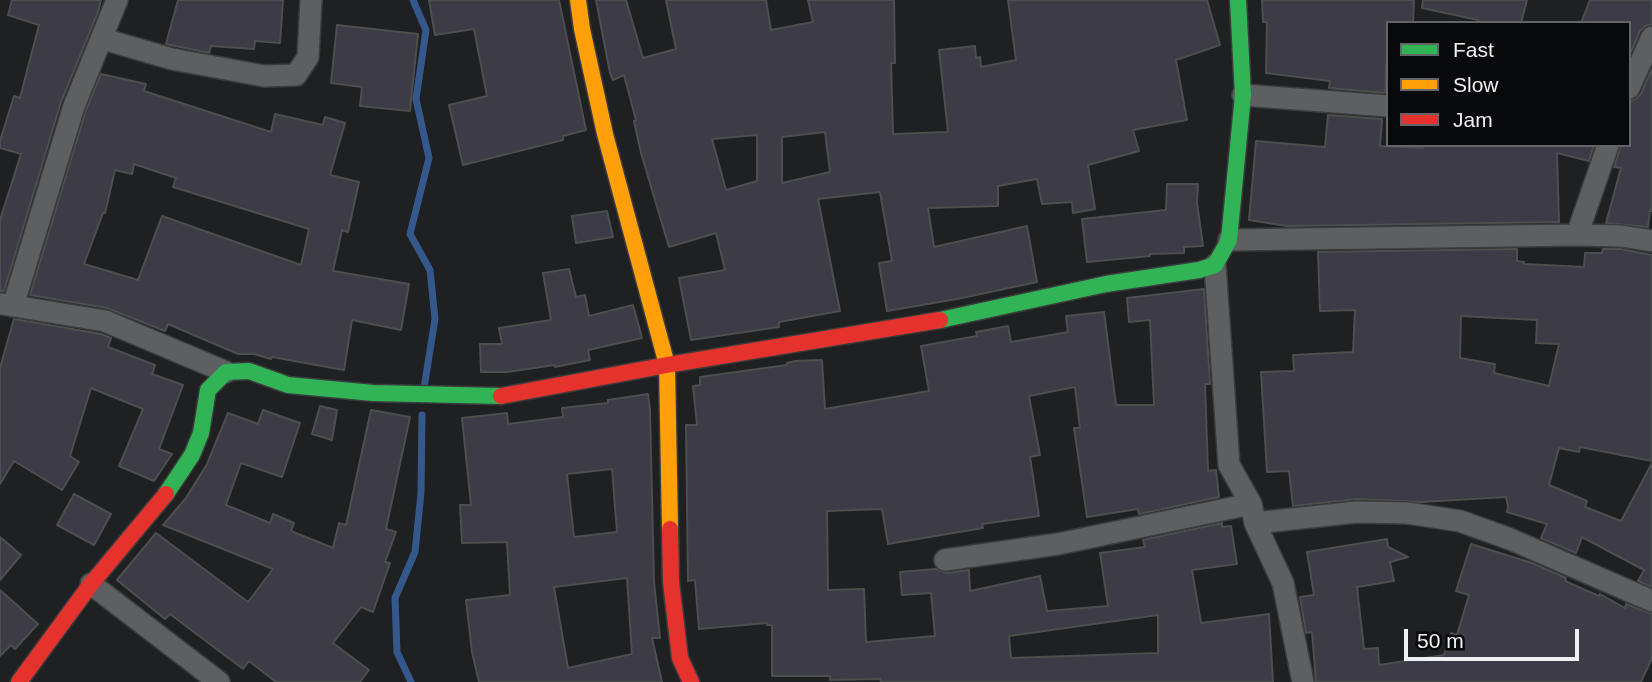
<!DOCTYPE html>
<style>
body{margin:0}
#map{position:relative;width:1652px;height:682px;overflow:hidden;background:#1f2022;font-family:Helvetica,sans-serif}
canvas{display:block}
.legend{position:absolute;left:1386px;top:21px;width:245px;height:126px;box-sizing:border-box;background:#08090b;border:2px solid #646568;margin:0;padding:9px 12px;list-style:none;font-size:21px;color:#eff0f3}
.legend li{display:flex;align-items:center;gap:14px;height:35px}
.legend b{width:35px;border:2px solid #646568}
.scale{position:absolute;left:1404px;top:629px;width:175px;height:32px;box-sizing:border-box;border:4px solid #eff0f3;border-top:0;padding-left:9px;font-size:21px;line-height:24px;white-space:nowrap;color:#eff0f3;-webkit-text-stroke:5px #08090b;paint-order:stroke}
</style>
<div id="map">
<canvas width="1652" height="682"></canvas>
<ul class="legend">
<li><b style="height:9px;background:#30b455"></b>Fast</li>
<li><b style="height:9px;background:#ff9f0a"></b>Slow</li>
<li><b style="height:9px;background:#e5322d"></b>Jam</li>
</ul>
<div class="scale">50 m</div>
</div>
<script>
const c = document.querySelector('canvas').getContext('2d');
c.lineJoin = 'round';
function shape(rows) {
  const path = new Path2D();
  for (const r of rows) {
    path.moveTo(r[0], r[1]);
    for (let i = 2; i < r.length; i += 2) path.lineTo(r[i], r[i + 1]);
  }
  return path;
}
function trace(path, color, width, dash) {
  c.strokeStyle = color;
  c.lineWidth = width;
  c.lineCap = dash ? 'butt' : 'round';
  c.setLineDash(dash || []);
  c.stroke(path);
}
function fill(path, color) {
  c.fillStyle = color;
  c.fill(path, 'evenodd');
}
trace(shape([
 [413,0,426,30,416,99,429,158,410,234,430,270,435,319,424,388],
 [411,682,397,652,395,598,415,552,421,493,422,415]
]), '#35588c', 7);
const building = shape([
 [12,0,101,0,98,12,61,102,4,291,0,291,0,220,21,154,0,148,0,141,14,96,20,98,39,25,8,15,12,0],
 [178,0,283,0,280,43,255,41,254,49,211,46,209,53,166,44,178,0],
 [429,0,559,0,586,130,563,136,563,140,463,165,449,105,487,96,474,29,435,35,429,0],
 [596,0,626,0,643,58,676,49,666,0,766,0,771,30,813,22,808,0,894,0,895,63,891,63,893,134,948,132,939,50,975,46,976,58,980,57,981,67,1016,60,1008,0,1207,0,1220,45,1176,60,1187,120,1133,130,1139,151,1088,165,1095,209,1073,213,1072,202,1042,204,1037,179,998,186,998,206,928,208,934,247,1027,226,1037,282,957,299,887,311,879,263,892,261,880,192,818,199,840,311,779,322,779,327,691,340,679,278,725,270,716,233,669,247,641,153,634,121,636,120,624,75,613,80,610,73,596,0],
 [825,132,830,172,782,183,782,137,825,132],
 [757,135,757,181,726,190,712,139,757,135],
 [1262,0,1414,0,1413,23,1388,23,1385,93,1329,88,1330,81,1266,73,1267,22,1263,22,1262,0],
 [1423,0,1527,0,1521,23,1477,23,1478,20,1422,8,1423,0],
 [1590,0,1652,0,1652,24,1645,26,1640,31,1629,56,1629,23,1581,23,1590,0],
 [337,25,418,34,410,111,360,106,362,87,331,83,337,25],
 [1652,69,1652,211,1650,210,1648,227,1606,223,1621,168,1614,167,1621,145,1629,145,1629,101,1636,99,1641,94,1652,69],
 [101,74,146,84,144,91,271,132,275,114,323,125,325,117,345,123,330,175,359,182,348,232,342,230,333,271,409,284,401,330,352,320,344,370,272,357,271,359,254,354,238,354,168,324,165,331,107,308,30,295,86,110,101,74],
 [134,164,176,178,173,187,309,229,301,265,162,216,138,280,84,264,103,213,105,213,115,170,132,174,134,164],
 [1328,115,1382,119,1380,146,1423,148,1423,145,1594,145,1589,161,1557,153,1559,222,1287,226,1249,220,1256,141,1325,147,1328,115],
 [1167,184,1198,184,1197,203,1203,246,1184,247,1184,253,1150,254,1150,256,1087,262,1082,219,1166,210,1167,184],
 [607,211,613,237,576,243,572,216,607,211],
 [1517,249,1517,261,1524,262,1524,264,1584,267,1585,253,1602,253,1603,249,1620,249,1652,255,1652,461,1580,447,1579,452,1559,448,1549,485,1587,501,1585,507,1621,521,1652,463,1652,587,1638,581,1644,570,1582,537,1576,553,1541,538,1547,524,1507,512,1508,506,1506,497,1421,502,1357,499,1293,506,1289,471,1267,472,1261,372,1294,371,1293,355,1353,352,1355,310,1320,311,1318,252,1517,249],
 [1461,316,1537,320,1536,343,1559,344,1549,386,1494,373,1495,364,1460,358,1461,316],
 [569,269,576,297,585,295,589,316,633,305,642,338,588,350,590,360,555,367,555,365,507,372,481,372,480,344,502,344,499,328,551,320,543,273,569,269],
 [1204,289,1210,384,1205,384,1208,471,1216,470,1219,497,1139,514,1138,509,1087,517,1074,428,1080,428,1075,387,1029,396,1040,455,1030,457,1039,516,982,524,983,528,888,544,882,509,827,511,828,590,864,589,866,642,935,636,931,593,902,595,900,572,936,569,947,573,969,570,970,591,1040,576,1047,611,1108,606,1100,553,1145,547,1143,540,1222,523,1222,527,1231,526,1237,564,1192,570,1201,623,1269,614,1273,682,881,682,880,679,830,680,830,676,772,676,772,625,767,625,767,623,699,629,695,580,688,581,686,425,697,425,693,386,700,385,700,377,787,365,787,363,795,361,822,360,825,409,929,391,921,346,977,336,976,332,1008,326,1011,342,1068,332,1066,316,1104,312,1116,405,1154,405,1150,320,1129,322,1127,298,1204,289],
 [1158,615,1158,653,1011,658,1009,636,1158,615],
 [14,319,101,334,111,338,108,347,155,365,152,374,183,385,159,449,172,454,154,481,119,466,143,409,91,388,70,456,79,462,62,490,14,461,0,484,0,368,14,319],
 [648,394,650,410,654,582,660,638,652,638,662,682,479,682,472,652,466,600,510,595,507,542,462,543,460,505,471,505,462,418,507,413,508,424,563,417,562,408,608,403,608,400,648,394],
 [612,469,617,532,574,537,567,474,612,469],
 [627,578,632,654,568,668,554,587,627,578],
 [320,406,337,410,332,440,312,434,320,406],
 [263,410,300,423,282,477,241,463,226,505,270,523,273,514,294,523,291,531,333,548,339,523,346,525,371,410,410,417,386,529,396,532,385,562,390,563,373,612,361,607,333,643,369,670,360,682,276,682,249,661,243,669,170,614,165,619,117,580,156,533,248,602,273,569,163,525,186,498,207,464,228,413,258,424,263,410],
 [74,494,111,514,94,545,57,525,74,494],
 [0,537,21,555,0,580,0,537],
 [1387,539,1388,547,1408,557,1390,562,1394,581,1357,587,1364,649,1378,648,1379,665,1444,655,1451,633,1457,635,1469,595,1456,591,1471,544,1532,563,1566,578,1565,581,1599,596,1600,594,1625,608,1626,604,1652,614,1652,658,1641,682,1316,682,1312,632,1306,633,1300,597,1314,595,1307,552,1387,539],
 [0,590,38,624,15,649,11,645,0,656,0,590]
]);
fill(building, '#3c3b46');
trace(building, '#4d4e4f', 2);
const street = shape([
 [103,39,172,59,264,76,296,75,308,57,311,0],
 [1629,88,1652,37],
 [1243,95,1388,106],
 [1577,235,1608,145],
 [1229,240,1577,235,1621,236,1652,241],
 [1215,265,1229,465,1251,504,1255,523,1283,583,1303,682],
 [2,304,105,321,226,372],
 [13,306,74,106,117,0],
 [1255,523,1357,512,1407,513,1460,521,1510,539,1652,601],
 [945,560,1058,544,1251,504],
 [91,584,219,682]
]);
const fast = shape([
 [940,320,1106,284,1199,270,1215,265,1229,240,1243,95,1238,0],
 [166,494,192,455,201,433,208,390,226,372,249,371,288,385,373,393,501,396]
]);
const slow = shape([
 [578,0,582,29,605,134,667,365,670,529]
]);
const jam = shape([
 [501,396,667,365,940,320],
 [670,529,671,582,680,658,691,682],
 [19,682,91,584,166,494]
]);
trace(street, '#3b3c3d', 24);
trace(fast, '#3b3c3d', 19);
trace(slow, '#3b3c3d', 19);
trace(jam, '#3b3c3d', 19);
trace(street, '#5e5f61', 21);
trace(fast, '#30b455', 16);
trace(slow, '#ff9f0a', 16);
trace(jam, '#e5322d', 16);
</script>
